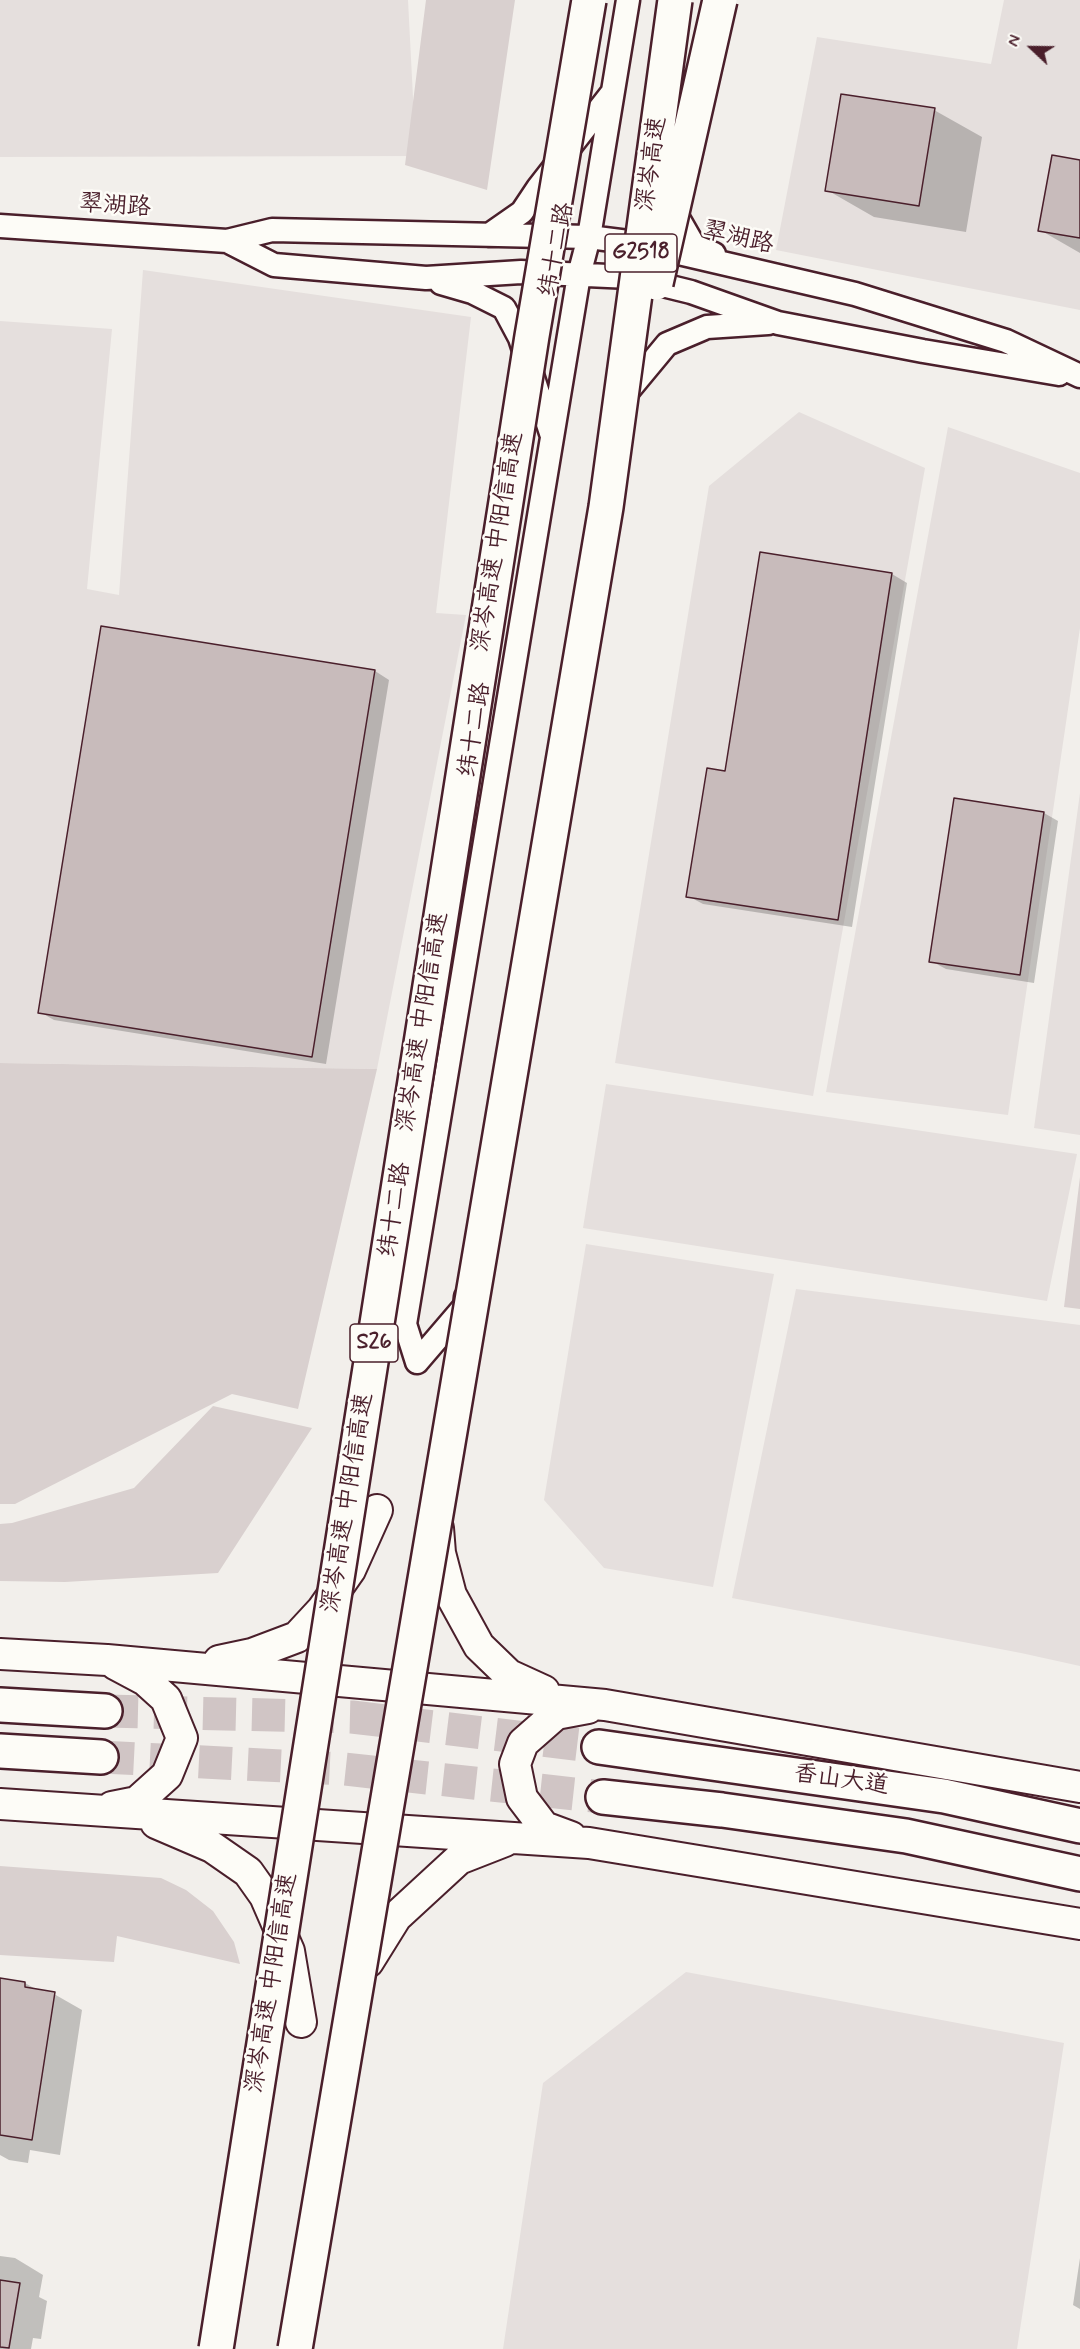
<!DOCTYPE html>
<meta charset="utf-8">
<style>
body{margin:0}
#map{position:relative;width:1080px;height:2349px;overflow:hidden;background:#f2efeb;font-family:Mynerve,sans-serif}
canvas{display:block}
.north{position:absolute;left:1002px;top:18px;width:60px;height:60px;-webkit-text-stroke:4px #fdfcf7;paint-order:stroke;rotate:292deg;font-size:16px;font-weight:700;line-height:24px;text-align:center;color:#4a1f2b}
.north::after{content:'';display:block;margin:auto;width:21px;height:27px;background:#4a1f2b;clip-path:polygon(50% 0,100% 100%,50% 72%,0 100%)}
</style>
<div id="map">
<canvas width="1080" height="2349"></canvas>
<div class="north">N</div>
</div>
<script>
const c = document.querySelector('canvas').getContext('2d');
c.lineJoin = 'round';
function fill(path, color) {
  c.fillStyle = color;
  c.fill(path, 'evenodd');
}
function shape(rows) {
  const path = new Path2D();
  for (const r of rows) {
    path.moveTo(r[0], r[1]);
    for (let i = 2; i < r.length; i += 2) path.lineTo(r[i], r[i + 1]);
  }
  return path;
}
function trace(path, color, width, dash) {
  c.strokeStyle = color;
  c.lineWidth = width;
  c.lineCap = dash ? 'butt' : 'round';
  c.setLineDash(dash || []);
  c.stroke(path);
}
function label(font, color, halo, rows, align = 'center') {
  c.font = font + ' Mynerve,"LXGW WenKai TC",sans-serif';
  c.lineWidth = 5;
  c.setLineDash([]);
  c.textBaseline = 'middle';
  c.strokeStyle = halo;
  c.fillStyle = color;
  for (const [text, x, y, turn = 0] of rows) {
    c.save();
    c.translate(x, y);
    c.rotate((+turn || 0) * Math.PI / 180);
    c.textAlign = isNaN(turn) ? turn : align;
    if (halo) c.strokeText(text, 0, 0);
    c.fillText(text, 0, 0);
    c.restore();
  }
}
fill(shape([
 [0,0,408,0,416,156,0,157],
 [1004,0,1080,0,1080,310,776,250,817,37,991,64],
 [143,270,471,317,436,613,466,615,377,1069,0,1063,0,321,112,329,87,589,119,595],
 [799,412,925,468,813,1096,615,1063,709,486],
 [948,427,1080,473,1080,628,1008,1115,826,1092],
 [1080,793,1080,1135,1034,1128],
 [606,1084,1077,1154,1047,1301,583,1228],
 [586,1244,774,1274,713,1587,604,1568,544,1500],
 [796,1289,1080,1325,1080,1666,1021,1653,732,1598],
 [686,1972,1064,2043,1017,2349,503,2349,543,2083]
]), '#e5dfdd');
fill(shape([
 [426,0,515,0,487,190,405,165],
 [0,1063,377,1069,298,1409,232,1394,15,1504,0,1504],
 [1080,1177,1080,1309,1064,1307],
 [213,1406,312,1428,218,1573,65,1582,0,1581,0,1524,12,1523,134,1488],
 [0,1866,161,1878,186,1890,213,1911,234,1942,240,1964,117,1936,114,1962,0,1955]
]), '#d9d0cf');
fill(shape([
 [934,110,982,137,966,232,874,217,827,190],
 [1080,162,1080,253,1040,230],
 [761,554,892,574,907,583,852,927,703,904,688,896,727,773],
 [375,671,389,680,326,1064,54,1020,40,1012],
 [1044,813,1058,821,1034,983,946,969,931,961],
 [0,1980,25,1983,39,1991,54,1994,82,2010,60,2155,30,2150,28,2163,9,2160,0,2155],
 [0,2256,15,2258,43,2275,39,2297,47,2301,41,2339,33,2338,31,2349,0,2349],
 [1080,2258,1080,2309,1073,2305]
]), '#0003');
const building = shape([
 [841,94,935,108,919,206,825,191,841,94],
 [1052,155,1080,160,1080,238,1038,231,1052,155],
 [760,552,892,573,838,920,686,897,707,768,725,771,760,552],
 [101,626,375,670,312,1057,38,1013,101,626],
 [954,798,1044,812,1020,975,929,962,954,798],
 [0,1978,25,1982,25,1987,55,1992,32,2140,0,2135,0,1978],
 [0,2280,20,2283,9,2348,0,2347,0,2280]
]);
fill(building, '#c8bbbb');
trace(building, '#4a1f2b', 1.5);
trace(shape([
 [105,1711,352,1717,599,1747],
 [101,1757,344,1769,603,1797]
]), '#d0c5c5', 33, [33, 16]);
const minor = shape([
 [674,204,674,211,694,246,714,254],
 [0,226,227,241,272,230,589,237,636,243,855,294,1006,341,1080,376],
 [489,235,522,212,538,188,612,93],
 [227,241,274,265,426,278,521,272,630,277,691,292,778,323,923,351,1059,374],
 [441,283,472,292,504,308,520,338,551,433],
 [623,397,667,344,707,327,768,323],
 [417,1362,465,1306,466,1297],
 [417,1362,405,1324,579,275,589,237,628,0]
]);
const major = shape([
 [438,1528,440,1553,451,1595,479,1646,509,1675,544,1691],
 [0,1654,107,1660,605,1705,1080,1787],
 [219,1661,252,1654,297,1637,322,1610,350,1570,377,1510],
 [0,1804,589,1843,1080,1924],
 [112,1807,137,1802,167,1775,182,1738,166,1699,145,1680,115,1664],
 [156,1823,212,1847,248,1872,265,1896,289,1951,301,2022],
 [571,1837,544,1827,522,1798,515,1764,523,1743,556,1714,588,1708],
 [368,1962,396,1917,459,1859,505,1841]
]);
const highway = shape([
 [0,1705,105,1711],
 [599,1747,944,1796,1080,1826],
 [0,1751,101,1757],
 [603,1797,722,1810,906,1836,1080,1874]
]);
trace(minor, '#4a1f2b', 27);
trace(major, '#4a1f2b', 34);
trace(highway, '#4a1f2b', 38);
trace(minor, '#fdfcf7', 22);
trace(major, '#fdfcf7', 30);
trace(highway, '#fdfcf7', 33);
const highwayBridge = shape([
 [656,283,720,0],
 [216,2349,532,336,589,0],
 [295,2349,606,507,675,0]
]);
trace(highwayBridge, '#4a1f2b', 38, []);
trace(highwayBridge, '#fdfcf7', 33);
for (const [x, y, w] of [
 [641,253,72],
 [374,1343,48]
]) {
  const box = new Path2D();
  box.roundRect(x - w / 2, y - 19, w, 38, 4.5);
  c.fillStyle = '#fdfcf7';
  c.fill(box);
  trace(box, '#4a1f2b', 1.5);
}
label('bold 22px', '#4a1f2b', null, [
 ["G2518",641,253],
 ["S26",374,1343]
]);
label('24px', '#4a1f2b', '#fdfcf7', [
 ["深岑高速",653,164,-82],
 ["翠湖路",115,207,4],
 ["翠湖路",738,239,13],
 ["纬十二路",558,250,-79],
 ["深岑高速 中阳信高速",499,542,-81],
 ["纬十二路",476,730,-81],
 ["深岑高速 中阳信高速",424,1022,-81],
 ["纬十二路",396,1210,-81],
 ["深岑高速 中阳信高速",349,1503,-81],
 ["香山大道",841,1781,8],
 ["深岑高速 中阳信高速",273,1983,-81]
]);
</script>
